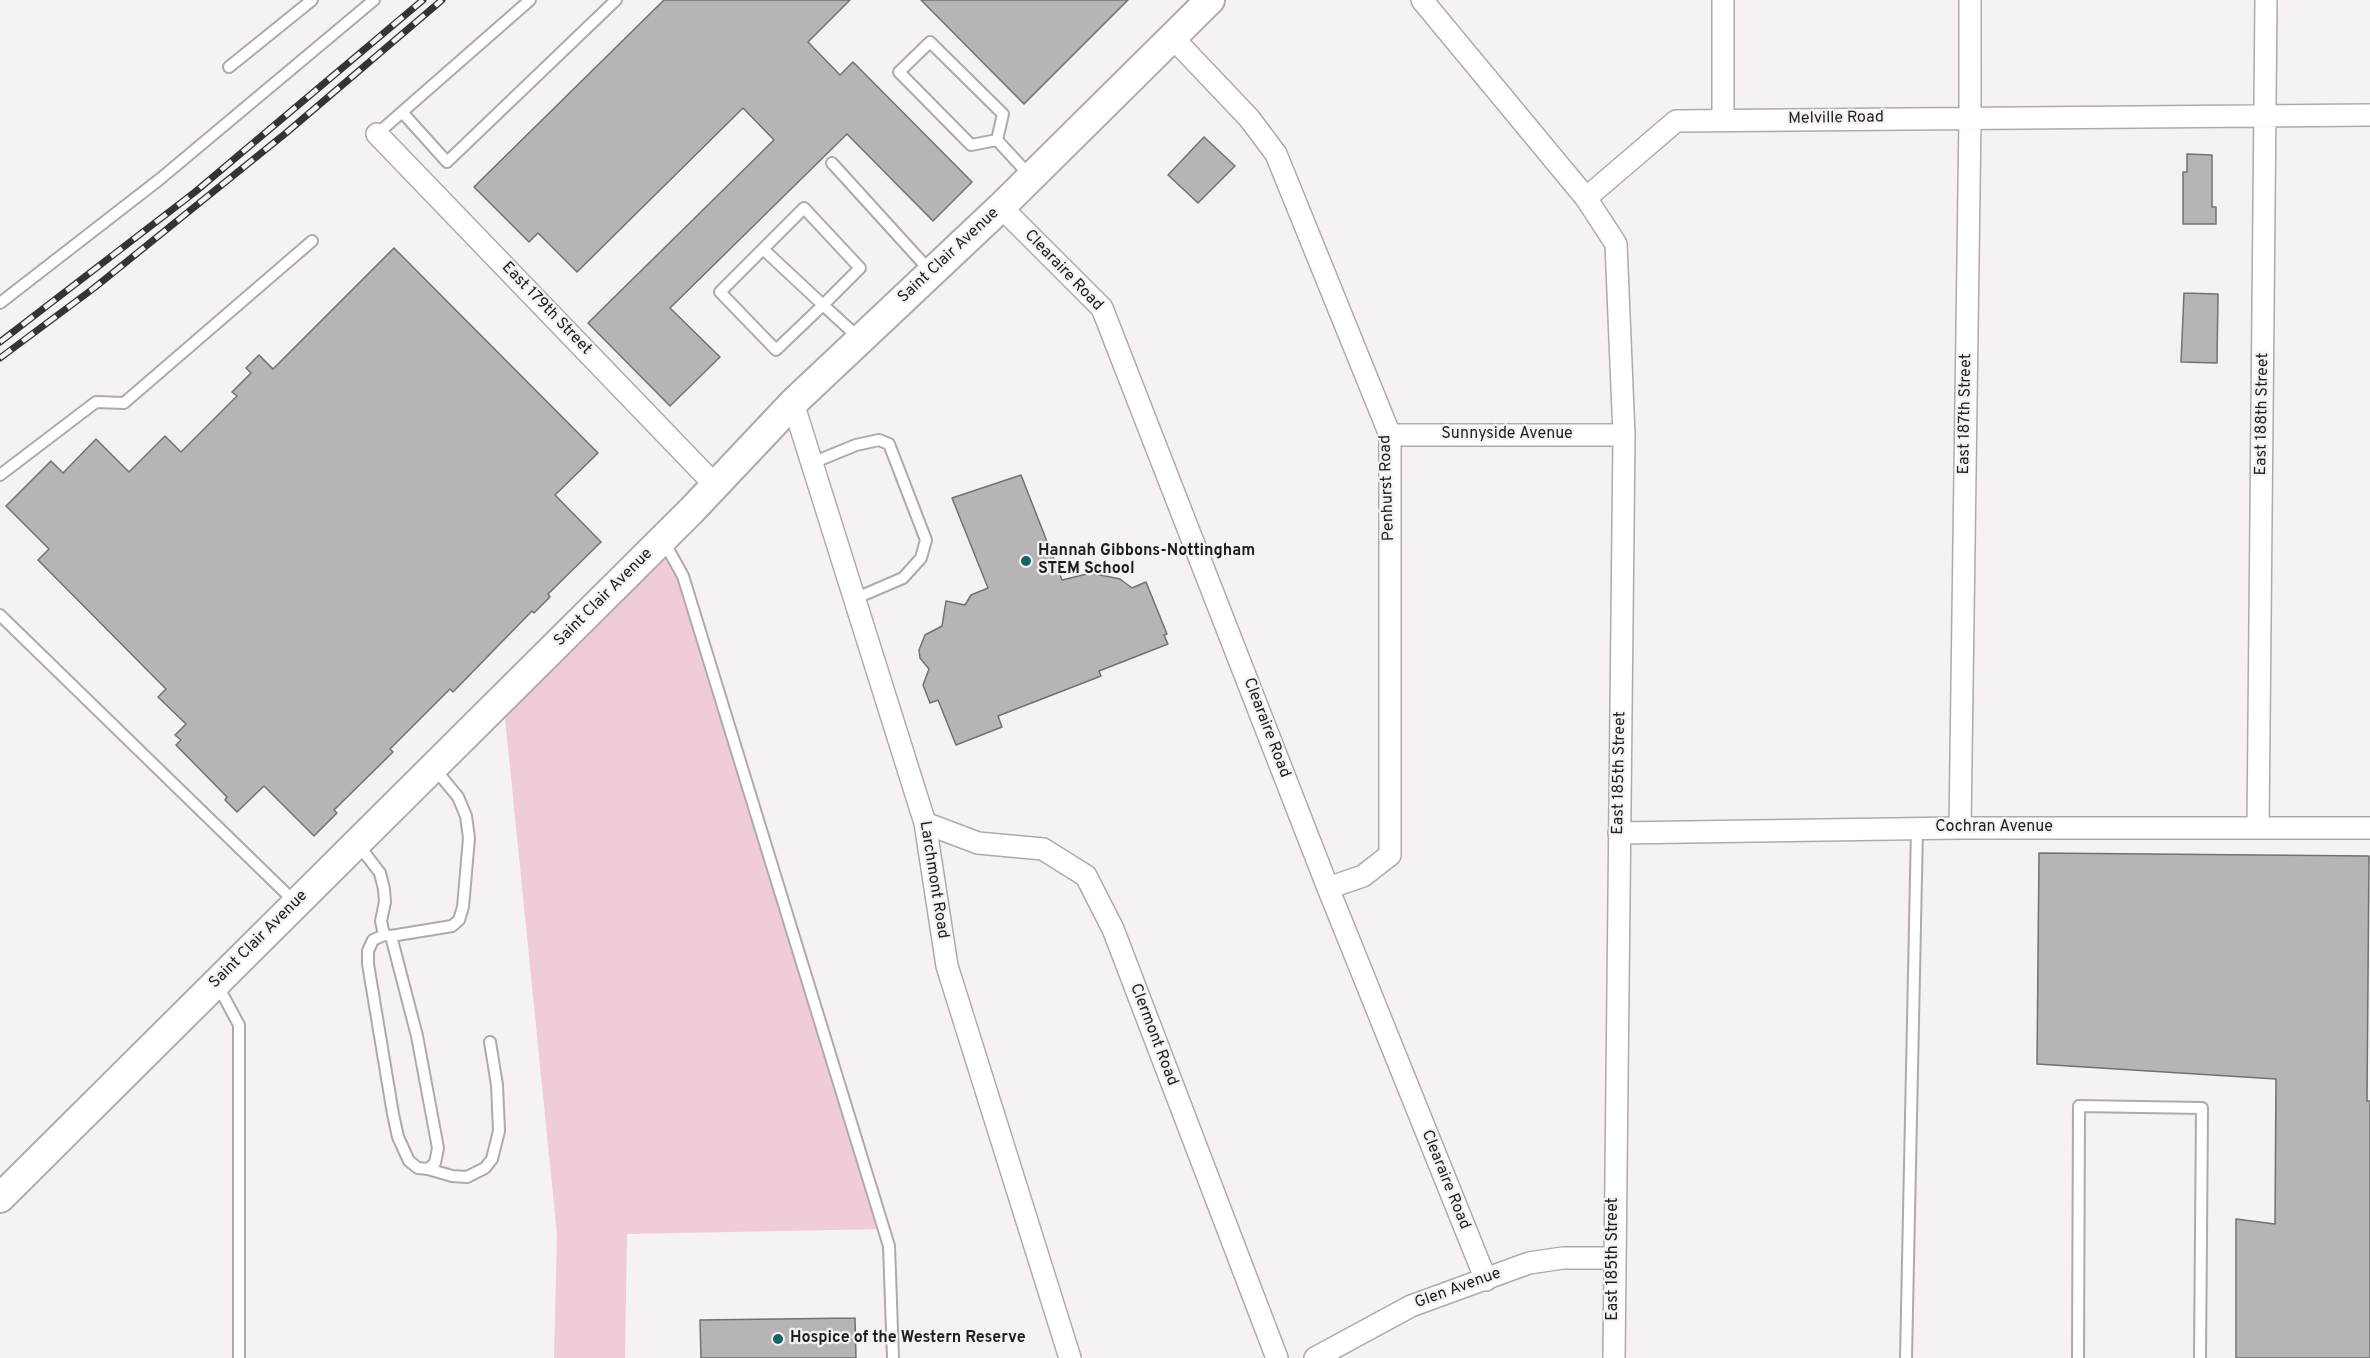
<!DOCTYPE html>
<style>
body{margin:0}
canvas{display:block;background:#f6f1f3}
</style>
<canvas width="2370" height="1358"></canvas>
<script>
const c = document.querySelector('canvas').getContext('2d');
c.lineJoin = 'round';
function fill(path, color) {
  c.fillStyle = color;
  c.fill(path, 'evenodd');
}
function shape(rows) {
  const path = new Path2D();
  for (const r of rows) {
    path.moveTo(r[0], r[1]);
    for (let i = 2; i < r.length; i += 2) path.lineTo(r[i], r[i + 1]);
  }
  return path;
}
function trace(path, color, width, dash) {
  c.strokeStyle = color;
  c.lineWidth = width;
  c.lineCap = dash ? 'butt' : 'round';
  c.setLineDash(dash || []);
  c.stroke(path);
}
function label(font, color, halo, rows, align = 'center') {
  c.font = font + ' Overpass,sans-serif';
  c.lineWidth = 4.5;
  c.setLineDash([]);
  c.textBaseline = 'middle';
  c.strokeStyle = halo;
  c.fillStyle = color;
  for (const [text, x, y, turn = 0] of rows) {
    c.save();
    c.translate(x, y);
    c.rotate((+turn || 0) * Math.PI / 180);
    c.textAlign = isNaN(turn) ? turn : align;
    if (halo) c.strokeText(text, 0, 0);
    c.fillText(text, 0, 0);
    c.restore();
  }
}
fill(shape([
 [662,539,683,576,884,1229,627,1234,625,1358,554,1358,557,1234,503,698]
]), '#efccd6');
const building = shape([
 [664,0,850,0,808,42,840,75,853,62,972,182,933,221,847,134,670,308,720,357,670,406,588,323,774,140,743,108,577,272,538,233,529,242,474,187,664,0],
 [921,0,1128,0,1024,104,921,0],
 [1204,137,1235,166,1198,203,1168,175,1204,137],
 [2187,154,2212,155,2212,207,2216,207,2216,224,2183,224,2183,172,2187,172,2187,154],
 [394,248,598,453,555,495,601,542,548,594,550,597,534,613,532,611,453,692,450,689,390,749,393,752,334,810,337,813,314,836,264,786,237,812,225,800,227,797,176,745,181,740,175,735,186,724,158,697,166,689,38,560,49,549,6,506,51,461,63,473,96,439,129,472,165,436,181,452,237,396,232,392,251,373,246,368,259,355,273,369,394,248],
 [2184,293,2218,294,2217,363,2181,362,2184,293],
 [1021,475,1062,580,1091,573,1120,579,1132,588,1146,582,1167,634,1164,635,1168,644,1099,671,1101,676,998,716,1002,727,956,745,938,700,930,703,923,685,929,669,920,658,919,650,925,635,942,626,946,601,965,605,971,595,988,588,952,498,1021,475],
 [2039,853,2369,856,2367,1101,2370,1101,2370,1358,2236,1358,2236,1219,2275,1224,2276,1079,2037,1064,2039,853],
 [855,1318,856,1358,701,1358,700,1320,855,1318]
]);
fill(building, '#b8b4b5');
trace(building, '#747071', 1.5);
const lane = shape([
 [229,67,312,0],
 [402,112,447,162,616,0],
 [377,134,530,0],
 [997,140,971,145,899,72,930,42,1003,114,997,140,1031,177],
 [832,163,931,272],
 [763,249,823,305,776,350,720,292,804,208,860,268,823,305,859,338],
 [0,303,160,179,374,0],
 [812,463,856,445,879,440,889,444,926,540,921,558,903,578,854,599],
 [0,475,96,402,124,403,312,241],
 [663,540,683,576,889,1246,893,1358],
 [0,615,296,903],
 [357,843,380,873,384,889,385,902,381,921,384,935,391,936,452,926,459,920,463,907,469,838,466,816,458,797,435,769],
 [384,935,373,940,368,951,368,964,393,1114,398,1137,409,1161,418,1168,428,1169,435,1163,438,1148,417,1036,391,936],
 [218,986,239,1025,239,1358],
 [428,1169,452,1176,467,1177,485,1168,492,1159,499,1131,497,1085,490,1042],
 [1906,1358,1917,829],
 [2078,1358,2079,1106,2202,1108,2200,1358]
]);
const street = shape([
 [1422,0,1586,198,1616,244,1624,435,1614,1358],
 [1723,0,1723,121],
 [1173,38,1249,118,1276,154,1390,435,1390,855,1363,876,1328,888],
 [377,134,715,485],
 [1586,198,1676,121,2370,115],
 [1001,207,1102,308,1328,888,1486,1280],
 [793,403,925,823,947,966,1070,1358],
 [1390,435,1624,435],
 [925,823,978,843,1043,849,1086,876,1113,929,1277,1358],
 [1960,828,1970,117,1970,0],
 [2258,828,2266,0],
 [1619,833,1960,828,2370,828],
 [1315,1358,1411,1306,1529,1263,1563,1258,1613,1258]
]);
const secondary = shape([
 [0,1198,692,510,793,403,1001,207,1210,0]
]);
trace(lane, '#aeaaab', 14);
trace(street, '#aeaaab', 24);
trace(secondary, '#aeaaab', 32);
trace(lane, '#fff', 10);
trace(street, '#fff', 21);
trace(secondary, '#fff', 28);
const rail = shape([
 [0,342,195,192,423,0],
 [0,358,94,288,286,133,442,0]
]);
trace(rail, '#353334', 7);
trace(rail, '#f6f1f3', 4.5, [14]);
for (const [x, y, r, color] of [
 [1026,561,6,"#146368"],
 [778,1339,6,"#146368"]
]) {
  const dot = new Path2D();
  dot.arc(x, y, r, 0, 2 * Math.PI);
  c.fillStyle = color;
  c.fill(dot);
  trace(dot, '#f6f1f3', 2);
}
label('16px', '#1f1d1e', '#f6f1f3', [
 ["Melville Road",1836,119,-1],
 ["Saint Clair Avenue",949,256,-43],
 ["Clearaire Road",1063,271,46],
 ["East 179th Street",546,309,46],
 ["East 187th Street",1966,414,-89],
 ["East 188th Street",2263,414,-89],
 ["Sunnyside Avenue",1507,435],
 ["Penhurst Road",1388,488,-92],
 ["Saint Clair Avenue",604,598,-45],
 ["Clearaire Road",1266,728,69],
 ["East 185th Street",1620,773,-89],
 ["Cochran Avenue",1994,828],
 ["Larchmont Road",933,880,81],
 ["Saint Clair Avenue",259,940,-45],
 ["Clermont Road",1153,1035,69],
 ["Clearaire Road",1445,1180,68],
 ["East 185th Street",1614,1259,-90],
 ["Glen Avenue",1458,1289,-20]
]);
label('bold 16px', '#1f1d1e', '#f6f1f3', [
 ["Hannah Gibbons-Nottingham",1038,552],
 ["STEM School",1038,570],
 ["Hospice of the Western Reserve",790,1339]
], 'left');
</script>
